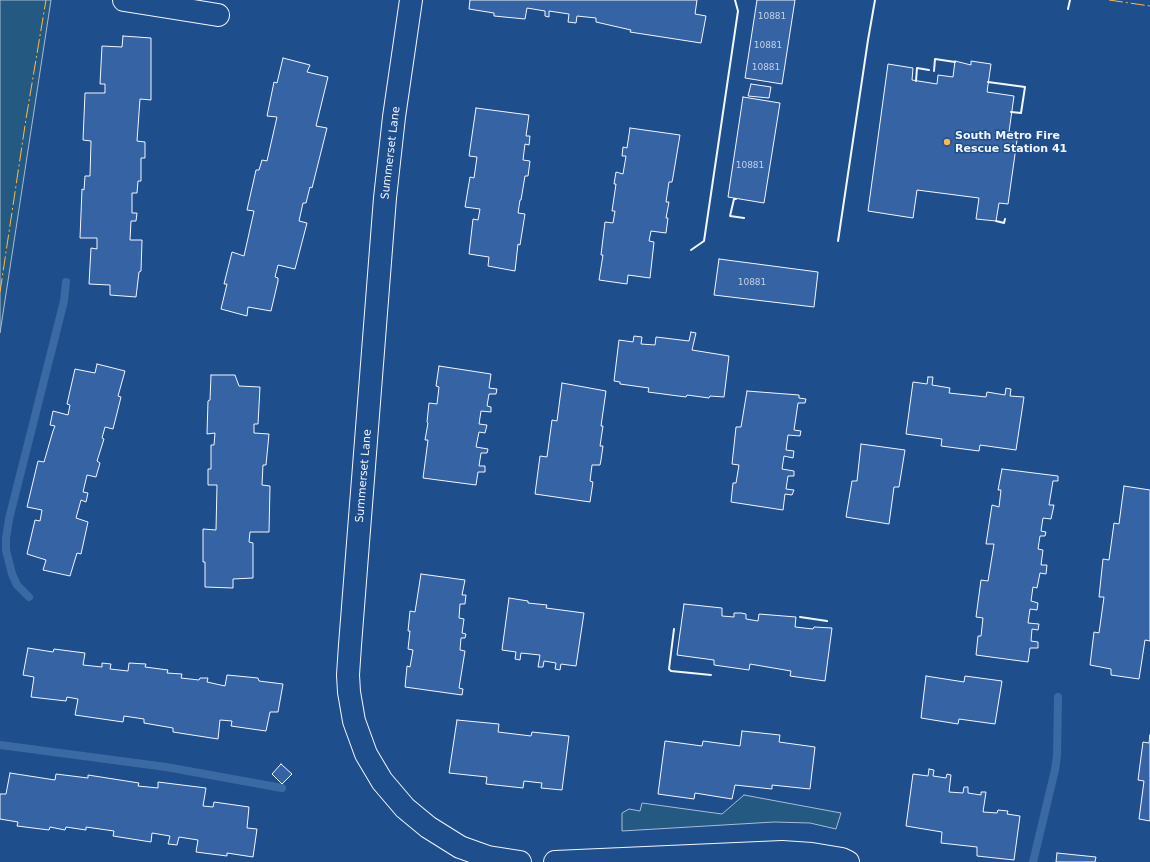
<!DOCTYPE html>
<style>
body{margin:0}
canvas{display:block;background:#1f4e8c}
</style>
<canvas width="1150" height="862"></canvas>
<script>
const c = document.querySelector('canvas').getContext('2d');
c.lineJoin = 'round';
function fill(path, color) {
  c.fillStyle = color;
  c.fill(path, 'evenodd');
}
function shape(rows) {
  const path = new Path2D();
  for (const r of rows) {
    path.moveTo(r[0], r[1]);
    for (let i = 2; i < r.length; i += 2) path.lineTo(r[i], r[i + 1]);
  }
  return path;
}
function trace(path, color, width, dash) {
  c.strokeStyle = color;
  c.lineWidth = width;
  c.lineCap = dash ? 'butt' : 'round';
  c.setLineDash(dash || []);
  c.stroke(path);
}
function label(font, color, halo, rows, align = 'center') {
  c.font = font + ' "DejaVu Sans",sans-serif';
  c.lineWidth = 3;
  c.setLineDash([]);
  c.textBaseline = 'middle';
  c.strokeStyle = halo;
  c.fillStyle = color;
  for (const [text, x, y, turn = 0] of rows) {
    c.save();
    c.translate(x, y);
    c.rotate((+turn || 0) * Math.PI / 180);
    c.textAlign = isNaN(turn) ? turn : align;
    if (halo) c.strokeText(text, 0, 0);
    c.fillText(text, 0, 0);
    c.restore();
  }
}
const green = shape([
 [0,0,51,0,0,333,0,0],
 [744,795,841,813,836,829,810,823,774,822,622,831,622,813,629,809,640,811,642,803,722,814,744,795]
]);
fill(green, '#245a82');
trace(green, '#a8bbd7', 1);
trace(shape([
 [29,597,17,585,12,574,6,550,6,539,9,519,64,301,66,282],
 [0,745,166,767,282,788],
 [1033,862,1055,770,1057,755,1058,697]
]), '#3b69a3', 8);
const building = shape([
 [470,0,697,0,695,14,706,16,701,43,630,32,631,30,596,22,596,18,577,16,576,23,568,22,569,14,549,11,549,17,545,16,545,11,527,8,525,19,494,16,494,13,469,9,470,0],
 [757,0,795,0,782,84,745,78,757,0],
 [123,36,151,38,151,100,140,99,137,141,145,142,145,158,141,158,141,181,138,181,137,193,132,193,132,213,137,213,136,221,131,221,130,240,142,240,141,271,139,272,136,297,110,295,110,285,89,284,91,248,97,249,97,238,80,238,82,189,84,190,85,176,90,176,91,141,83,140,85,93,105,93,105,84,100,84,102,46,122,47,123,36],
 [283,58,310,65,307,72,328,77,316,126,327,128,312,188,310,187,306,203,303,203,299,221,307,223,295,269,278,265,275,277,278,278,278,281,271,311,248,307,247,316,221,309,227,284,224,284,232,252,244,256,254,211,247,210,256,170,259,170,262,160,267,161,277,117,267,116,274,82,277,83,283,58],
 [955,61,971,65,971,61,991,64,987,92,1014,96,1009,132,1018,133,1008,204,999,203,996,221,976,219,979,198,917,190,913,218,868,211,888,64,913,68,912,80,937,84,938,75,953,77,955,61],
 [751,84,771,87,769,98,748,96,751,84],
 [743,97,780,103,764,203,728,197,743,97],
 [476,108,529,115,526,136,530,136,529,145,525,144,523,160,530,161,528,176,525,176,521,200,520,200,518,213,525,214,520,245,518,244,515,271,488,266,489,257,469,254,473,219,478,220,480,209,465,207,470,177,474,178,477,157,469,156,476,108],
 [630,128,680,135,673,177,672,182,669,182,666,202,669,202,666,218,668,218,666,233,651,231,649,241,654,242,650,278,628,275,627,284,599,280,603,255,601,255,605,222,613,223,615,211,612,211,616,184,614,184,616,172,623,174,626,156,622,156,623,147,627,148,630,128],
 [719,259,818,272,814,307,714,295,719,259],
 [691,332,696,333,692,350,729,356,724,397,710,396,709,398,687,395,686,397,648,392,649,388,620,384,620,382,614,381,619,340,633,342,634,336,642,337,641,344,655,345,656,337,689,341,691,332],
 [97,364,125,371,118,396,121,397,113,429,105,427,102,438,104,439,97,461,100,463,96,477,87,475,83,492,88,493,86,502,81,500,76,518,88,522,81,554,77,553,70,576,43,570,46,560,27,554,35,520,40,521,42,510,27,507,38,461,44,462,53,431,55,426,50,425,53,411,68,415,70,405,67,404,75,369,95,373,97,364],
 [439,366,491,374,489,388,497,389,496,394,489,394,487,406,491,407,491,412,481,411,479,424,487,425,485,433,479,432,476,447,488,449,487,453,481,453,479,466,485,466,485,472,478,472,476,485,423,478,428,440,425,440,428,423,427,422,429,403,437,404,439,387,436,386,439,366],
 [211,375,235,375,239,386,260,387,258,424,254,424,254,433,269,434,266,465,263,465,262,485,270,486,269,532,250,532,249,542,253,543,253,578,233,579,233,588,205,587,205,562,203,562,203,529,216,530,217,485,208,485,208,469,211,469,211,445,214,445,215,433,207,434,208,401,210,400,211,375],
 [928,377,933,377,932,385,950,388,949,393,986,397,987,392,1005,395,1006,388,1011,389,1010,396,1024,397,1016,450,980,445,979,451,941,446,942,439,906,434,913,382,927,384,928,377],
 [562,383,606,391,601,426,603,426,600,446,603,446,601,460,600,465,592,465,590,481,593,482,590,502,535,494,540,456,547,457,552,420,557,421,562,383],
 [747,391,799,395,799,398,806,399,805,403,798,403,794,430,801,431,800,436,788,435,786,450,794,451,793,458,784,456,782,469,794,471,794,476,788,476,786,489,794,490,792,495,785,494,783,510,731,502,733,483,736,483,739,465,732,464,736,427,741,427,747,391],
 [861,444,905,450,899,487,894,487,889,524,846,517,852,481,857,481,861,444],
 [1002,469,1058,476,1058,481,1053,481,1049,505,1054,505,1051,519,1043,518,1041,531,1046,532,1045,536,1040,536,1038,549,1043,550,1041,565,1047,565,1046,574,1040,573,1037,588,1033,587,1031,601,1038,603,1037,610,1030,609,1028,623,1039,624,1038,630,1032,629,1031,641,1038,642,1038,648,1030,648,1028,662,976,655,978,636,981,636,983,618,976,617,981,580,988,581,994,544,986,544,992,505,999,507,1001,490,998,490,1002,469],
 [1124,486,1150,490,1150,641,1145,640,1139,679,1111,675,1111,669,1090,665,1094,632,1099,633,1104,597,1099,597,1103,559,1109,560,1114,523,1119,524,1124,486],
 [421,574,465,580,462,595,466,595,465,604,460,604,459,618,464,619,462,633,466,634,465,638,461,638,460,650,465,651,459,688,463,689,462,695,405,687,407,666,410,667,413,650,408,649,410,631,408,631,410,611,415,612,421,574],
 [509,598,528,601,528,603,547,605,546,608,584,613,576,666,561,664,560,670,555,669,556,663,544,661,543,667,538,667,540,655,521,653,520,660,515,659,516,652,502,650,509,598],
 [684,604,722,608,722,616,734,617,734,613,741,613,746,614,746,619,758,621,759,614,796,617,795,627,813,629,814,627,832,628,825,681,790,676,791,671,750,664,749,670,714,665,714,660,677,655,684,604],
 [28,648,53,652,54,649,85,653,83,665,102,667,102,663,111,664,110,669,128,671,129,663,146,664,145,667,168,670,167,673,182,674,181,678,199,680,200,678,208,678,207,682,225,686,227,675,258,678,259,681,283,684,278,712,270,712,266,731,231,726,232,721,220,720,218,739,173,732,173,728,144,723,144,719,124,716,123,722,75,715,78,699,67,697,66,701,31,697,34,677,23,675,28,648],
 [926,676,964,682,965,676,1002,681,995,724,959,719,958,724,921,718,926,676],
 [457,720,499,724,498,732,531,736,532,732,569,736,562,790,541,788,542,783,524,781,523,788,486,784,487,777,449,773,457,720],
 [742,731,780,735,779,742,815,747,810,789,772,785,772,789,735,785,732,799,695,793,694,799,658,794,665,741,702,746,703,741,740,746,742,731],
 [1150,735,1150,821,1139,819,1144,781,1138,780,1143,742,1149,743,1150,735],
 [281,764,292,774,282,784,272,774,281,764],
 [929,769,934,770,933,776,946,778,947,774,951,775,949,792,963,793,964,787,968,787,968,793,981,795,981,792,986,792,983,812,997,813,998,810,1008,811,1007,814,1020,816,1014,860,977,856,977,847,941,843,942,832,906,826,913,774,928,776,929,769],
 [10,773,55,780,56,774,88,778,88,775,139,783,138,786,158,788,158,782,206,788,203,806,213,807,214,802,249,807,247,828,257,829,253,857,227,853,227,856,196,852,198,840,179,837,177,845,168,844,170,836,152,833,151,842,113,836,114,831,86,827,86,830,66,827,65,830,50,827,49,830,17,826,18,822,0,819,0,794,6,794,10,773],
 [1057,853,1096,857,1095,862,1056,862,1057,853]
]);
fill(building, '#3563a3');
trace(building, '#f2f6ff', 1);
const street = shape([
 [124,0,218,15],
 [411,0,394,117,385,198,350,645,348,675,349,692,354,721,366,754,382,781,405,808,428,827,460,847,488,857,520,862],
 [555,862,782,852,812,854,842,859,848,862]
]);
trace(street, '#f2f6ff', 24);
trace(street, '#1f4e8c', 22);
trace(shape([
 [1068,9,1070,0],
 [934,71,935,59,955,62],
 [916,81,917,68,929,70],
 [988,82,1025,87,1021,113,1011,112],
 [736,199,734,199,730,216,744,218],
 [996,221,1004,223,1005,219],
 [838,241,868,40,875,0],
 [691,250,704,241,738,11,735,0],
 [800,617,827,621],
 [674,629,669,669,671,671,711,675]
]), '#f2f6ff', 2);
trace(shape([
 [1109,0,1150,6],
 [0,292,26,119,46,0]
]), '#ffb74d', 1, [14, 3, 2, 3]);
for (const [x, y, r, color] of [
 [947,142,4,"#ffb74d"]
]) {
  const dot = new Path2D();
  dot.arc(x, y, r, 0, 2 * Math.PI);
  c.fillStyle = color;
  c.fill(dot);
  trace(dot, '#1f4e8c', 1.5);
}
label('9px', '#c3d1e8', null, [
 ["10881",772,17],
 ["10881",768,46],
 ["10881",766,68],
 ["10881",750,166],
 ["10881",752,283]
]);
label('bold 11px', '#f2f6ff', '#1f4e8c', [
 ["South Metro Fire",955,136],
 ["Rescue Station 41",955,149]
], 'left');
label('11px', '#f2f6ff', '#1f4e8c', [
 ["Summerset Lane",391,153,-83],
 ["Summerset Lane",364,476,-85]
]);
</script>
